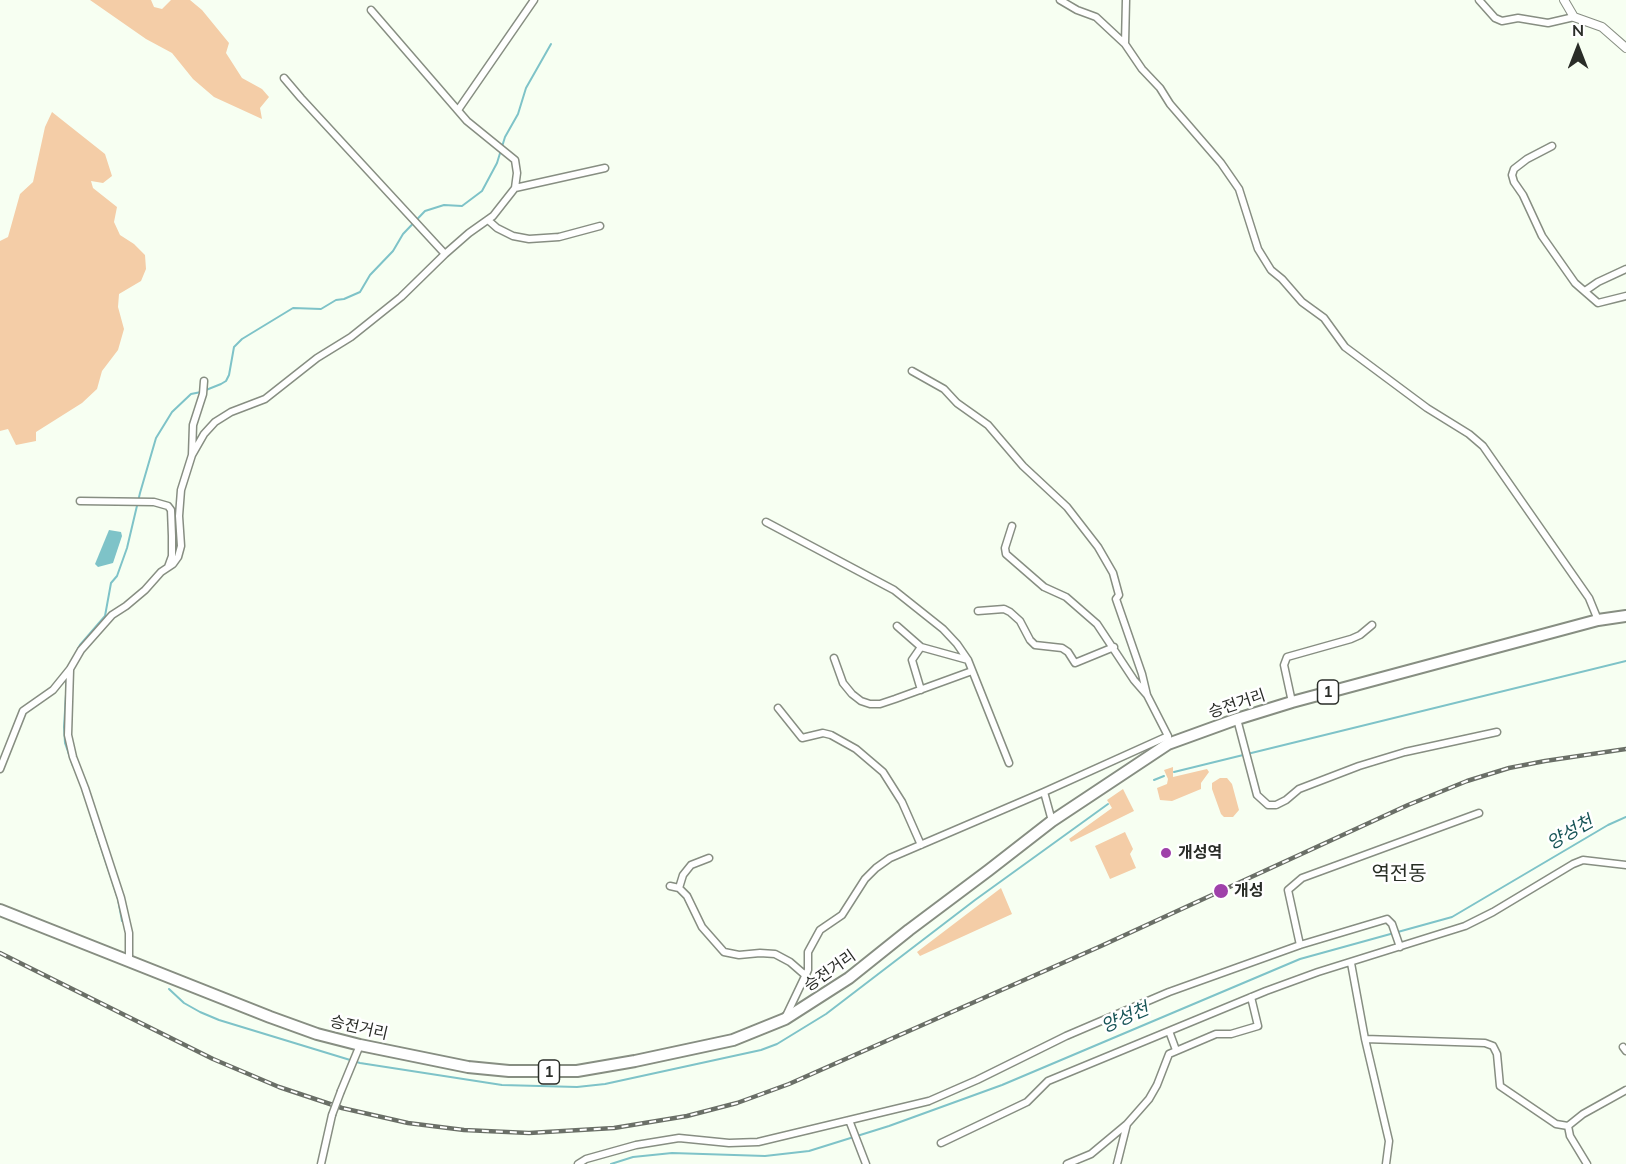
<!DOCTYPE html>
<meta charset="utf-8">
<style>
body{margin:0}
#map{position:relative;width:1626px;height:1164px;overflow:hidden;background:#f7fff2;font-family:Mulish,sans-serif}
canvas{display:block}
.north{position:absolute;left:1548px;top:18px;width:60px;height:60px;-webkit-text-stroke:4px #fff;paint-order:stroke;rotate:0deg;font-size:16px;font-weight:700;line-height:24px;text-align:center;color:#2a2d28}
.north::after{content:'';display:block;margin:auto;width:21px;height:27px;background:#2a2d28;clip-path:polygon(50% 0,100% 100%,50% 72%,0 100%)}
</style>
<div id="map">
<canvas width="1626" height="1164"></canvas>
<div class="north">N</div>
</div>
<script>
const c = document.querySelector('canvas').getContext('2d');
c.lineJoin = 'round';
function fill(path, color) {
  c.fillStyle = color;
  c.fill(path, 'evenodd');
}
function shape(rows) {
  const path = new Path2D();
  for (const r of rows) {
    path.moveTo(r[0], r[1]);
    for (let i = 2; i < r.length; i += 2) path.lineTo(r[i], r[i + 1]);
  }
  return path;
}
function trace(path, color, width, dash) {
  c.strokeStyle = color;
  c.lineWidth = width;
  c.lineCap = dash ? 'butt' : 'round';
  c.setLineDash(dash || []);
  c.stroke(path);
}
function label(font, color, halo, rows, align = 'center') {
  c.font = font + ' Mulish,"Noto Sans KR",sans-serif';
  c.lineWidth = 5;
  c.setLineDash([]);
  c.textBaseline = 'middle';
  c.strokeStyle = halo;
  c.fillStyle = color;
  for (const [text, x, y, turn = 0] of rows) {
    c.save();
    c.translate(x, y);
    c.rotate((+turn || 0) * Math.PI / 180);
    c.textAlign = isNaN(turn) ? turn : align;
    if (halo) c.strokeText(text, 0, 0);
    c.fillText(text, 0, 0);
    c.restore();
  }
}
fill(shape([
 [90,0,151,0,154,7,162,9,171,0,190,0,202,10,229,43,226,53,242,78,262,89,269,97,260,108,262,119,214,97,193,79,172,53,146,39],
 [52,112,105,154,112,176,103,183,91,181,93,188,117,207,114,222,120,235,134,244,145,255,146,269,141,281,119,294,118,307,124,329,118,350,102,371,97,389,82,403,36,432,36,441,16,445,8,429,0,431,0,241,8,237,20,194,33,182,45,127],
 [1173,767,1173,777,1207,769,1209,772,1201,783,1201,789,1172,801,1160,800,1157,788,1167,784,1168,779,1164,770],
 [1220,778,1227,778,1232,784,1239,810,1233,817,1224,817,1221,814,1212,789,1212,783],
 [1123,789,1134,811,1071,842,1069,839,1112,808,1107,800],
 [1125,832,1133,849,1130,854,1136,868,1110,879,1095,846],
 [1001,888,1012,914,920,956,917,952]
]), '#f4cda7');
fill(shape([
 [109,530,121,532,122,536,113,563,98,567,95,564]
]), '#7ec3c8');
trace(shape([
 [206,390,221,384,226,381,229,375,234,347,242,339,293,308,321,309,336,300,344,299,360,292,370,275,393,251,403,234,425,211,444,205,462,206,482,191,497,163,505,137,518,114,526,88,551,44],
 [72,661,80,645,105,616,111,583,117,576,127,548,140,493,156,438,172,412,191,394,201,392],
 [67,678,64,727,65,743,73,766],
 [1174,772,1626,661],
 [1154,780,1164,776],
 [93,823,118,899,122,921],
 [169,989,184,1003,200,1012,219,1020,360,1063,502,1085,577,1087,605,1084,761,1050,777,1044,826,1014,975,900,1108,804],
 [611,1164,633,1157,672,1153,765,1156,809,1151,889,1126,1002,1085,1300,959,1452,917,1608,825,1626,817]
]), '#7ec3c8', 2);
const minor = shape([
 [1060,0,1077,10,1096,17,1125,44],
 [1126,0,1125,44,1142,69,1160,88,1170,104,1221,163,1239,189,1258,249,1271,270,1282,279,1302,302,1324,318,1345,347,1427,408,1469,434,1483,446,1589,598,1598,620],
 [1479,0,1495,18,1502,21,1518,18,1548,23,1574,17],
 [284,78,301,98,445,254],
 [458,110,534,0],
 [1552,146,1527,159,1514,169,1512,175,1514,182,1523,195,1542,236,1575,283,1598,303,1626,296],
 [515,188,605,168],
 [488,220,497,228,513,236,529,239,559,237,600,226],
 [1585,291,1598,282,1626,269],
 [912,371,944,389,957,403,988,425,1023,466,1067,507,1098,547,1113,573,1119,595,1116,599,1142,674,1147,695],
 [192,455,193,425,203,394,204,381],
 [80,501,154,502,168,506,171,510,172,536,172,556,168,567],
 [766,522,894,590,943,629,957,644,968,660,1009,763],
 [1012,526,1005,548,1006,554,1044,587,1066,597,1097,624,1134,680,1147,695,1168,736],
 [978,611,1004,609,1010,612,1020,621,1030,640,1035,645,1062,648,1068,652,1075,663,1114,647],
 [897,626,921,647,968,660],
 [834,658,843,683,852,694,861,701,870,704,880,704,895,699,972,671],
 [70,670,68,735,73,757,85,788,121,898,129,933,129,962],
 [921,690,912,660,921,647],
 [1292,702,1284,665,1287,657,1351,639,1360,635,1372,625],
 [778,708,802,738,823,733,831,735,856,749,883,772,902,802,921,845],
 [1237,719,1257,795,1268,805,1276,805,1286,800,1299,789,1359,766,1405,752,1497,732],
 [0,769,23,711,53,690,70,669,81,650,112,615,126,606,145,590,161,572,173,564,178,557,181,546,179,516,181,490,192,455,204,434,215,422,231,412,265,399,317,358,351,337,401,297,445,254,469,233,493,216,515,188,517,173,515,160,467,121,371,10],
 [1044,792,1052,821],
 [670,886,679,888,687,896,702,927,724,952,739,955,760,953,775,954,790,962,805,975],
 [679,888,683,875,691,865,709,858],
 [1300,945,1288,890,1302,878,1479,813],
 [1351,963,1365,1039,1389,1141,1386,1164],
 [786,1016,808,970,808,952,820,930,842,915,865,879,876,868,890,858,1044,792,1168,736,1168,744],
 [1169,1031,1176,1050],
 [1365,1039,1485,1043,1493,1046,1497,1054,1500,1086,1556,1124,1568,1126,1583,1114,1626,1090],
 [1623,1047,1626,1051],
 [341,1091,360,1045],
 [849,1120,866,1164],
 [1568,1126,1570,1136,1587,1164],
 [941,1143,1027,1102,1048,1081,1266,991,1318,972,1465,926,1493,912,1573,864,1583,860,1626,865],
 [321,1164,332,1115],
 [578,1164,586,1159,636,1145,679,1138,729,1143,758,1142,929,1101,977,1080,1066,1036,1169,992,1300,945,1387,919,1392,924,1400,947],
 [1067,1164,1091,1154,1127,1124,1149,1099,1157,1085,1169,1054,1216,1034,1231,1034,1258,1026,1251,997],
 [1117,1164,1127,1124]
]);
const tertiary = shape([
 [1564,0,1574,17,1602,27,1626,48]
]);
const primary = shape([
 [0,910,270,1017,317,1034,360,1045,468,1067,509,1071,577,1071,635,1061,733,1040,785,1019,849,978,909,930,989,870,1052,821,1168,744,1237,719,1292,702,1598,620,1626,616]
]);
trace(minor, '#878e82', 9);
trace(tertiary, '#878e82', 10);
trace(primary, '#878e82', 14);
trace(minor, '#fff', 6);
trace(tertiary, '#fff', 8);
trace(primary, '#fff', 10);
const rail = shape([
 [0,953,213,1059,279,1087,342,1108,408,1123,464,1130,529,1133,614,1128,687,1116,737,1103,789,1084,1101,946,1408,805,1467,781,1509,768,1545,761,1626,749]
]);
trace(rail, '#6a6f67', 4.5);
trace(rail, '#fff', 2, [7]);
const minorBridge = shape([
 [332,1115,341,1091]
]);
trace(minorBridge, '#878e82', 9, []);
trace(minorBridge, '#fff', 6);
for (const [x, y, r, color] of [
 [1166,853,6,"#9f41aa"],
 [1221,891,8,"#9f41aa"]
]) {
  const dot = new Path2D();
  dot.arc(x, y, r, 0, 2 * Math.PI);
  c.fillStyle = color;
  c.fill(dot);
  trace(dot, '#fff', 2);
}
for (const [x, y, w] of [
 [1328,692,21],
 [549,1072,21]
]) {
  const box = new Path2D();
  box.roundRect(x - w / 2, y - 12, w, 24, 4.5);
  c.fillStyle = '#fff';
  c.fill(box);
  trace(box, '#2a2d28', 1.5);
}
label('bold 15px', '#2a2d28', null, [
 ["1",1328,692],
 ["1",549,1072]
]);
label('16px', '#2a2d28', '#fff', [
 ["승전거리",1237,704,-18],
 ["승전거리",830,971,-35],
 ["승전거리",359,1028,13]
]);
label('bold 16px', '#2a2d28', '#fff', [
 ["개성역",1178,853],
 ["개성",1234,891]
], 'left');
label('italic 18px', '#165356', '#fff', [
 ["양성천",1570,833,-30],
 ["양성천",1125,1018,-23]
]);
label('20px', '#282e25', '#fff', [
 ["역전동",1399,874]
]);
</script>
